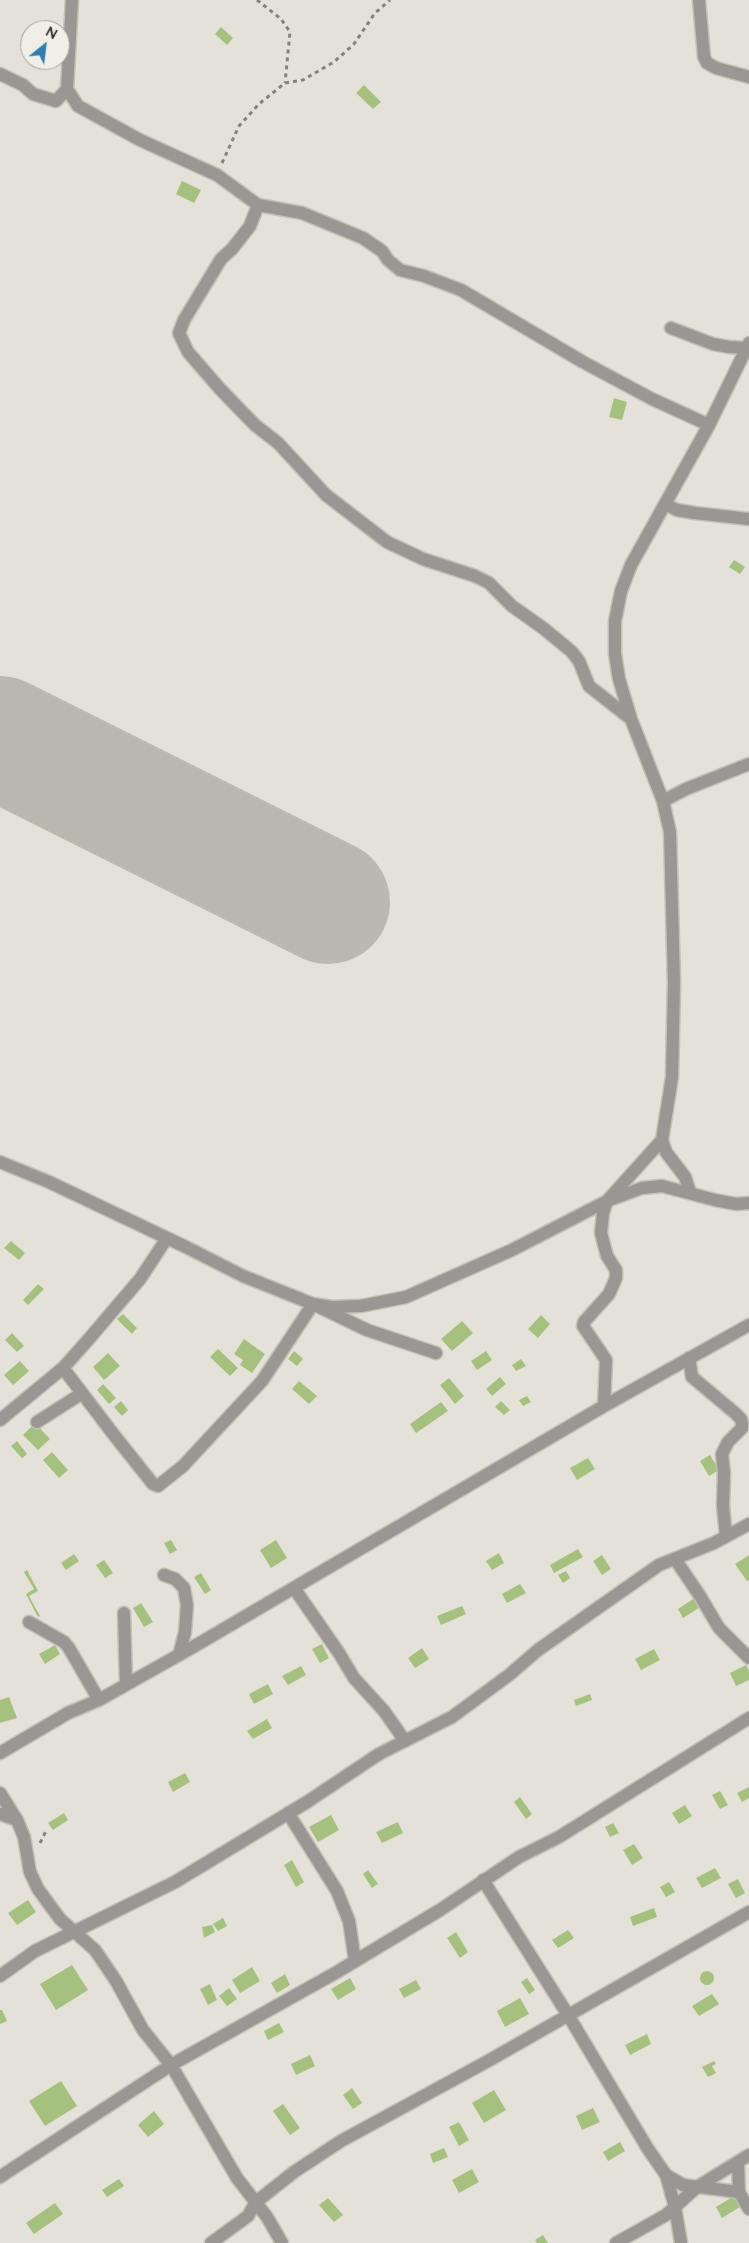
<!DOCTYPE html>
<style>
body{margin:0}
#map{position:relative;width:749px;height:2243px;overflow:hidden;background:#e4e2d8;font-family:Lato,sans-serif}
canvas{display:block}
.north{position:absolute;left:20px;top:20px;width:50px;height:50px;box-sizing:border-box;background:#f1efe5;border:1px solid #a19f97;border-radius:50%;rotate:29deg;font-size:14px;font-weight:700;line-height:20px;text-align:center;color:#282723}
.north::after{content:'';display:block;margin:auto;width:18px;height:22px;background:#327db0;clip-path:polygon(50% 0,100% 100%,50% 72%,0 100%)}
</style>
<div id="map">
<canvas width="749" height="2243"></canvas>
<div class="north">N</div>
</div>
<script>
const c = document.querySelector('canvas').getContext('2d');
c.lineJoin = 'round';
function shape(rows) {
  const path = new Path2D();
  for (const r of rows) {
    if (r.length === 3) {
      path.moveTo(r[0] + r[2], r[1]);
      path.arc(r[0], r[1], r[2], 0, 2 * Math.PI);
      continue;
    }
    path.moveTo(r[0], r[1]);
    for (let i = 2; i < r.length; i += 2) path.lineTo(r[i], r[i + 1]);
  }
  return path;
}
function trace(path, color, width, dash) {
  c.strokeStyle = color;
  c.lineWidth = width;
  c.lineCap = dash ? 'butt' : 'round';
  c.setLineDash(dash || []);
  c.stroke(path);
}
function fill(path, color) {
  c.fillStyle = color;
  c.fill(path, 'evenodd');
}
trace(shape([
 [0,738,328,902]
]), '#bab8af', 124);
fill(shape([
 [221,27,233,38,227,45,215,34],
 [364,85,381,102,373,109,356,93],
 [182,181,201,190,194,203,176,194],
 [614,398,627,402,622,420,609,417],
 [734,560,745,567,740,574,729,567],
 [11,1241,25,1253,19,1260,4,1248],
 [38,1284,44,1289,28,1305,23,1300],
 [123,1314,137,1328,132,1334,117,1319],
 [541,1315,550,1324,538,1338,528,1329],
 [462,1321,473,1333,452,1351,441,1339],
 [12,1333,24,1346,17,1352,5,1340],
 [244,1339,265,1354,252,1373,240,1365,243,1360,234,1354],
 [218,1349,238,1368,230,1376,210,1357],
 [294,1351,303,1359,297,1366,288,1359],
 [486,1351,492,1360,477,1370,471,1361],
 [108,1353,120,1366,104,1380,93,1367],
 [521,1359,526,1366,516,1371,512,1365],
 [20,1361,29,1371,13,1385,4,1375],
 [500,1377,506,1384,492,1396,486,1389],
 [449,1378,464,1396,455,1404,440,1385],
 [299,1381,317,1396,309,1404,292,1389],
 [103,1384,116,1398,109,1404,97,1390],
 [527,1396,531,1402,523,1406,519,1400],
 [121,1401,128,1410,122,1416,114,1407],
 [501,1401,510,1410,504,1415,495,1407],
 [441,1402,448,1411,416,1433,410,1424],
 [35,1423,50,1439,38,1450,23,1435],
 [17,1441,27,1454,22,1458,11,1446],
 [52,1452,68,1470,59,1478,43,1460],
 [710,1455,719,1470,709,1476,700,1461],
 [588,1458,595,1469,577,1480,570,1468],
 [171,1540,177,1550,170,1554,164,1543],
 [276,1540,287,1558,271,1568,260,1550],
 [578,1549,583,1557,554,1573,550,1565],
 [499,1553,504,1563,492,1570,486,1561],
 [74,1554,79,1561,66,1570,61,1563],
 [602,1555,611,1569,602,1575,593,1561],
 [749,1555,749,1580,747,1581,735,1564],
 [104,1560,113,1573,105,1578,96,1565],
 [27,1570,38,1591,29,1596,40,1616,38,1617,26,1594,34,1589,24,1572],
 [566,1571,570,1578,563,1583,558,1575],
 [201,1573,211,1590,205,1594,194,1577],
 [520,1584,526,1593,507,1603,502,1594],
 [696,1597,702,1606,683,1618,678,1609],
 [141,1603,153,1622,144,1627,133,1608],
 [462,1606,466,1614,441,1625,437,1616],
 [322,1644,329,1658,320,1663,312,1649],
 [55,1645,60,1654,45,1664,39,1654],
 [422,1648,429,1659,415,1668,408,1658],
 [654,1649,660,1660,641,1670,635,1659],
 [746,1665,749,1671,749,1680,736,1686,730,1673],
 [301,1666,306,1675,288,1685,282,1676],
 [268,1684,273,1694,254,1704,249,1694],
 [590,1694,592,1700,576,1706,574,1700],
 [9,1697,17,1718,0,1723,0,1700],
 [267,1719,272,1728,253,1739,247,1731],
 [185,1773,190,1782,173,1792,168,1782],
 [749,1787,749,1798,742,1802,737,1793],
 [720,1791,728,1805,720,1809,712,1795],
 [520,1797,532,1814,526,1819,514,1802],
 [685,1805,692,1816,679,1824,672,1813],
 [64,1813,68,1820,53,1830,48,1823],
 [331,1815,339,1830,318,1842,309,1827],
 [398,1822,403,1833,382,1843,376,1832],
 [613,1823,619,1833,610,1837,605,1827],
 [634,1844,643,1858,632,1865,623,1850],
 [292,1860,304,1882,296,1887,284,1865],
 [715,1868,721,1878,702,1888,696,1878],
 [368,1870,378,1884,372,1888,363,1874],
 [738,1879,745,1893,736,1898,728,1884],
 [669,1882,675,1892,666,1897,660,1887],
 [28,1900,36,1912,17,1925,8,1913],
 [654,1908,657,1917,633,1926,630,1917],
 [223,1918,227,1926,218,1931,213,1924],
 [212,1925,215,1932,204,1938,202,1927],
 [568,1930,574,1938,558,1948,552,1940],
 [456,1932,468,1952,460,1958,447,1938],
 [72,1965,88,1990,56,2010,40,1984],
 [252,1967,260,1981,240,1993,232,1980],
 [707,1978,7],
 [285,1974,290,1985,277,1993,271,1983],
 [350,1978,356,1989,338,2000,331,1989],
 [527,1978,535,1990,529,1994,521,1982],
 [416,1980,421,1989,404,1998,399,1989],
 [210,1984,217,2000,208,2005,200,1989],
 [229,1988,237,1999,227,2006,219,1996],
 [712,1994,719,2004,699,2016,692,2006],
 [520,1998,529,2014,505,2027,497,2011],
 [0,2010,2,2010,7,2021,0,2024],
 [279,2023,284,2032,268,2040,264,2031],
 [647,2034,651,2044,630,2055,625,2045],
 [310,2055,315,2066,296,2075,291,2064],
 [714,2061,716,2064,712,2066,716,2073,708,2077,702,2067],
 [61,2081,77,2106,45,2126,29,2101],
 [352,2088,362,2103,353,2109,343,2095],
 [494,2090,506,2110,484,2123,472,2103],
 [283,2104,300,2128,290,2135,273,2111],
 [593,2108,600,2122,582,2130,576,2116],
 [154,2111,164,2124,148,2137,138,2125],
 [459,2122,469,2140,459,2146,449,2127],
 [620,2142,625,2151,608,2161,603,2152],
 [444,2148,448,2157,433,2163,430,2154],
 [472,2169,479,2182,459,2193,452,2180],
 [119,2179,124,2186,107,2197,102,2190],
 [734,2196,740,2207,722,2218,716,2207],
 [328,2198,343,2215,334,2222,319,2205],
 [55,2203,63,2214,34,2234,26,2223],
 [543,2235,548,2243,537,2243,535,2240]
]), '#a6c07f');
const street = shape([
 [72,0,67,89,78,106,140,140,217,175,258,205,250,226,232,249,221,259,184,320,179,333,188,352,221,390,255,425,278,443,326,495,387,542,423,559,475,576,489,583,512,606,543,628,571,651,579,661,589,686,631,719],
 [699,0,704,57,707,63,716,68,749,77],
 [0,74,23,85,33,94,56,101,67,89],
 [258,205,302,213,363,238,382,251,388,260,400,270,424,276,461,290,583,362,652,399,709,425],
 [671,328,713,344,729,347,746,348],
 [665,504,677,510,695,513,749,519],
 [663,801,686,789,749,764],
 [662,1140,666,1152,685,1177,690,1192],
 [0,1162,49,1182,186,1247,243,1276,313,1304,332,1307,361,1306,406,1297,512,1250,607,1201,642,1188,662,1186,715,1200,736,1204,749,1203],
 [689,1358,692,1377,735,1413,741,1419,742,1424,742,1428,728,1442,722,1454,724,1473,723,1506,726,1536],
 [63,1368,114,1435,153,1484,158,1486,183,1466,262,1381,313,1304,367,1330,436,1353],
 [604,1406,606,1360,583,1326,584,1322,609,1294,616,1278,616,1270,607,1256,601,1233,603,1213,607,1201,662,1140,672,1077,674,983,670,832,663,801,631,719,619,679,615,654,615,621,621,591,631,565,709,425,749,343],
 [0,1420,63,1368,88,1340,140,1279,167,1238],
 [37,1422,81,1394],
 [675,1559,700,1596,719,1628,749,1658],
 [164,1575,175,1579,184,1588,187,1605,185,1632,179,1655],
 [294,1588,339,1653,354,1678,384,1711,405,1741],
 [124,1613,126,1684],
 [29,1622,64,1642,69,1648,99,1700],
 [0,1753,68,1713,99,1700,193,1647,604,1406,749,1325],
 [0,1793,17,1820,24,1837,30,1872,38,1889,60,1919,95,1950,116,1981,143,2030,171,2065,237,2178,267,2217,282,2243],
 [288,1813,337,1891,349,1921,355,1961],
 [0,1814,17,1820],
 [483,1880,568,2015,648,2149,666,2175,683,2185,739,2192],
 [0,1976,35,1951,175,1882,307,1802,379,1754,452,1717,509,1675,538,1650,659,1565,714,1543,749,1524],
 [738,2162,739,2192,749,2209],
 [666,2175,675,2207,681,2243],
 [0,2177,171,2065,337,1972,440,1910,519,1857,559,1837,749,1718],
 [211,2243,248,2216,256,2202,294,2172,341,2141,488,2061,749,1912],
 [616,2243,666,2215,697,2187,749,2155]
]);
trace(street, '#c2c0b7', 15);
trace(shape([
 [257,0,281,19,290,32,285,83],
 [222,163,239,126,259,104,285,83,303,80,334,62,354,44,375,13,390,0],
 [40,1843,46,1831]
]), '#84827b', 3, [4, 4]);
trace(street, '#999693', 12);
</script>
